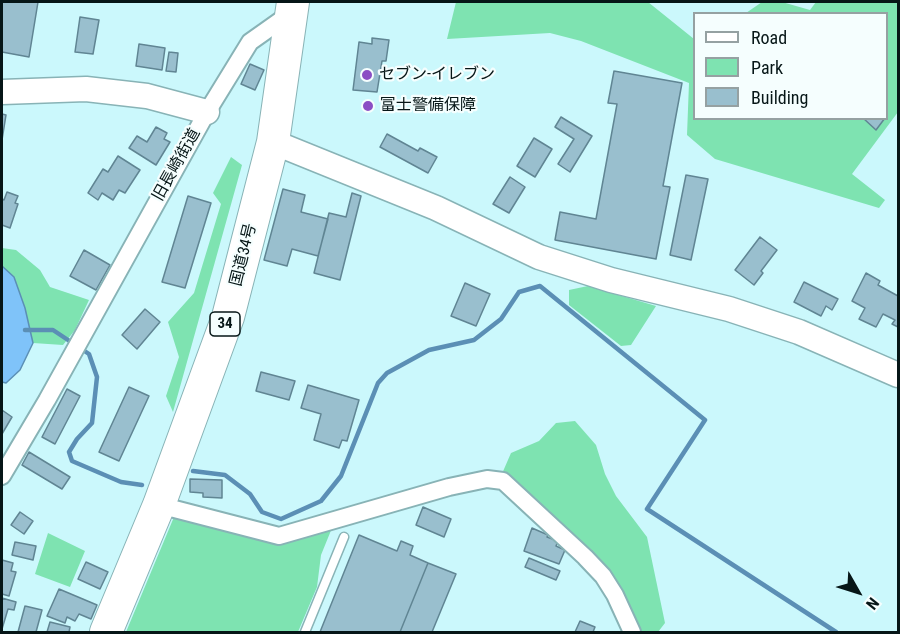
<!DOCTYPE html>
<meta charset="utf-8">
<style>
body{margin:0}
#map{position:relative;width:900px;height:634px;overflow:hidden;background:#cbf8fc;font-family:"Roboto Condensed",sans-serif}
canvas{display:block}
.frame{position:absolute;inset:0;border:3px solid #061617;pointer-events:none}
.legend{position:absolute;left:693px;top:12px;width:195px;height:108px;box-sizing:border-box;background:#f5fefe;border:2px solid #95a1a2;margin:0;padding:8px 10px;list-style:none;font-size:18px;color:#061617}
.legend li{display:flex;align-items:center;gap:12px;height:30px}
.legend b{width:30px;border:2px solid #95a1a2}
.north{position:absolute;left:828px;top:562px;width:60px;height:60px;-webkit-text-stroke:4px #f5fefe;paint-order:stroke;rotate:129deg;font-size:16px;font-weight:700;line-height:24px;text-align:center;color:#061617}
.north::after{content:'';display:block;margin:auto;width:21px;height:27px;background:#061617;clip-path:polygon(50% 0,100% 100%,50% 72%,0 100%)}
</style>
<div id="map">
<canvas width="900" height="634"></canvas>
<div class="frame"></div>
<ul class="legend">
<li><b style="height:8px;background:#fff"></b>Road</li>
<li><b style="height:16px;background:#7ee3b1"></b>Park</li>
<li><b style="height:16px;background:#99bfce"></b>Building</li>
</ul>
<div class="north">N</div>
</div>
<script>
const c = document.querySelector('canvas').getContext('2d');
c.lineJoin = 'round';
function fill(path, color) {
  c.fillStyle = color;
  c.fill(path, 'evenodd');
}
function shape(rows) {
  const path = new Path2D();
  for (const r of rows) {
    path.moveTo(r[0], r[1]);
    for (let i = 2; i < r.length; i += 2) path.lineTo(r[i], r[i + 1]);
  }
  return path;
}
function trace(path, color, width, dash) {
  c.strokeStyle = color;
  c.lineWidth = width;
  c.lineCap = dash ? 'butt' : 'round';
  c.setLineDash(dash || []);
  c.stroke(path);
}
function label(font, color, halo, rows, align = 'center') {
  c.font = font + ' "Roboto Condensed","Noto Sans JP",sans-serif';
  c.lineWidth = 4.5;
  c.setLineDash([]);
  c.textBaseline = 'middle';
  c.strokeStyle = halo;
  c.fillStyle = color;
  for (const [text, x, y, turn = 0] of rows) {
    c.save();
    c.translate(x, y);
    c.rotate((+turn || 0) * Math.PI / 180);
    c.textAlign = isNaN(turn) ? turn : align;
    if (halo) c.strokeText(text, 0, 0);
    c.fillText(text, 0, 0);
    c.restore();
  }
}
fill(shape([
 [456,2,648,2,694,39,694,118,886,118,886,14,746,13,762,2,782,2,810,10,816,2,898,2,898,112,852,174,885,200,879,208,715,159,687,135,689,83,581,41,550,33,447,39],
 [231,157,242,165,173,412,166,396,179,357,168,322,194,293,221,204,213,193],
 [2,248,16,250,40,270,50,287,89,300,75,330,63,345,33,343,25,308,2,266],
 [588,286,656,306,631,345,621,346,569,305,569,290],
 [575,421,596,445,605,474,616,496,647,537,665,623,658,632,639,632,607,568,501,476,511,453,539,441,556,423],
 [174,517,280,543,332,528,321,555,317,587,298,632,126,632],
 [48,533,85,551,70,587,35,574]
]), '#7ee3b1');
const water = shape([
 [2,266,14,277,25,308,33,343,20,370,6,383,2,382,2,266]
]);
fill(water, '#7fc3f9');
trace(water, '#5b8fb5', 1.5);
trace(shape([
 [25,330,53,330,89,354,97,377,92,423,77,439,69,452,72,461,121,482,142,485],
 [193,471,225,475,250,494,262,512,281,519,321,501,341,476,378,383,387,373,429,350,474,340,501,319,519,292,540,286,705,420,647,509,836,632]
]), '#5b8fb5', 4.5);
const building = shape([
 [2,2,38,2,29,57,2,52,2,2],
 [80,17,99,20,93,54,75,52,80,17],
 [372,38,389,40,386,61,382,61,377,92,353,90,359,42,372,44,372,38],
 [139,44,165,48,162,70,136,66,139,44],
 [169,52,178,53,176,72,166,71,169,52],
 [250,64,264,70,255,90,241,84,250,64],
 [614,71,682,83,663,186,670,187,656,259,555,240,560,212,596,219,617,104,608,103,614,71],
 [2,114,6,115,2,140,2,114],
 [561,117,592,136,570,172,558,164,574,139,555,127,561,117],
 [863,118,885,118,876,130,863,118],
 [156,127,167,133,164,139,170,142,156,165,129,148,137,136,147,142,156,127],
 [387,134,418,151,420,148,437,157,428,173,380,147,387,134],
 [534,138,552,149,535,177,517,166,534,138],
 [118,156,140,170,125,193,119,190,113,200,102,193,98,200,88,193,103,169,108,172,118,156],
 [686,175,708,179,691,260,670,255,686,175],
 [510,177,525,187,509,213,493,204,510,177],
 [283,189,305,195,301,212,328,219,318,256,292,249,287,266,264,260,283,189],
 [7,192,18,196,15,203,18,204,10,228,2,225,2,199,4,200,7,192],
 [352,193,361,196,340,280,314,273,329,213,346,217,352,193],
 [188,196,211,203,185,288,162,282,188,196],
 [760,237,777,250,761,271,763,273,754,285,735,270,760,237],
 [84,250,110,265,96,290,70,276,84,250],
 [866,273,880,281,878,285,898,296,898,327,892,324,895,320,883,314,876,327,859,319,865,308,852,301,866,273],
 [804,282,838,299,832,310,826,306,821,316,794,302,804,282],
 [465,283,490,294,476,326,451,316,465,283],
 [145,309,160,322,137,349,122,335,145,309],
 [261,372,295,381,289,400,256,391,261,372],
 [308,385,359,400,347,441,342,440,339,448,314,440,321,414,301,408,308,385],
 [129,387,149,396,119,461,99,452,129,387],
 [67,389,80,396,55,444,42,437,67,389],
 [2,410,12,417,2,434,2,410],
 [29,452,70,477,62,489,22,465,29,452],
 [190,479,222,480,222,498,203,497,203,493,190,492,190,479],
 [423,507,451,519,444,537,416,525,423,507],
 [20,512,33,521,24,534,11,525,20,512],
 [532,528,548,535,547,537,558,541,556,546,565,550,559,564,524,551,532,528],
 [359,535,397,551,401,541,413,546,410,555,428,563,400,632,320,632,359,535],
 [15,542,36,546,33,560,12,555,15,542],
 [529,558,560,571,556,580,525,567,529,558],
 [2,560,13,563,11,571,16,572,9,596,2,594,2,560],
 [86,562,108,572,100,589,78,579,86,562],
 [428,563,456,574,432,632,400,632,428,563],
 [59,589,97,605,91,619,79,614,75,621,67,617,65,623,47,616,59,589],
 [2,598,16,602,14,610,8,609,2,629,2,598],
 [25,606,42,610,36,632,18,632,25,606],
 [580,621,595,627,593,632,575,632,580,621],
 [50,622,70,627,69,632,47,632,50,622]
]);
fill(building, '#99bfce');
trace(building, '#608593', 1.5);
const lane = shape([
 [305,632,344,537]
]);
const street = shape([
 [2,476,47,400,207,112,250,42,291,13],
 [159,505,279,536,449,487,487,479,503,481,585,557,603,576,615,595,632,632]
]);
const secondary = shape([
 [2,92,86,89,147,96,207,112],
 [273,142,436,208,539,257,611,280,729,309,799,332,898,375]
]);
const highway = shape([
 [106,632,159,505,228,317,273,142,293,2]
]);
trace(lane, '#88b3b6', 11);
trace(street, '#88b3b6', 20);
trace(secondary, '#88b3b6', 27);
trace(highway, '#88b3b6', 34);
trace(lane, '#fff', 8);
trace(street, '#fff', 16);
trace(secondary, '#fff', 24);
trace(highway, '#fff', 32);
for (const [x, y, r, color] of [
 [367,75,6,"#8b4ec4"],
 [368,106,6,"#8b4ec4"]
]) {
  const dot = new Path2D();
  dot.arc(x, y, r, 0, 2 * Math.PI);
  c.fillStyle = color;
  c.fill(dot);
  trace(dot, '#f5fefe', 2);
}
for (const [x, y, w] of [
 [225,324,30]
]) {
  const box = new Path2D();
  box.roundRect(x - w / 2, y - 12, w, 24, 4.5);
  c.fillStyle = '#f5fefe';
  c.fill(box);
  trace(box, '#061617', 1.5);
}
label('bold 15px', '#061617', null, [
 ["34",225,324]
]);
label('16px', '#061617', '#f5fefe', [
 ["セブン-イレブン",379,75],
 ["富士警備保障",380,106]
], 'left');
label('16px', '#061617', '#f5fefe', [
 ["旧長崎街道",177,165,-61],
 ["国道34号",244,255,-76]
]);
</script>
